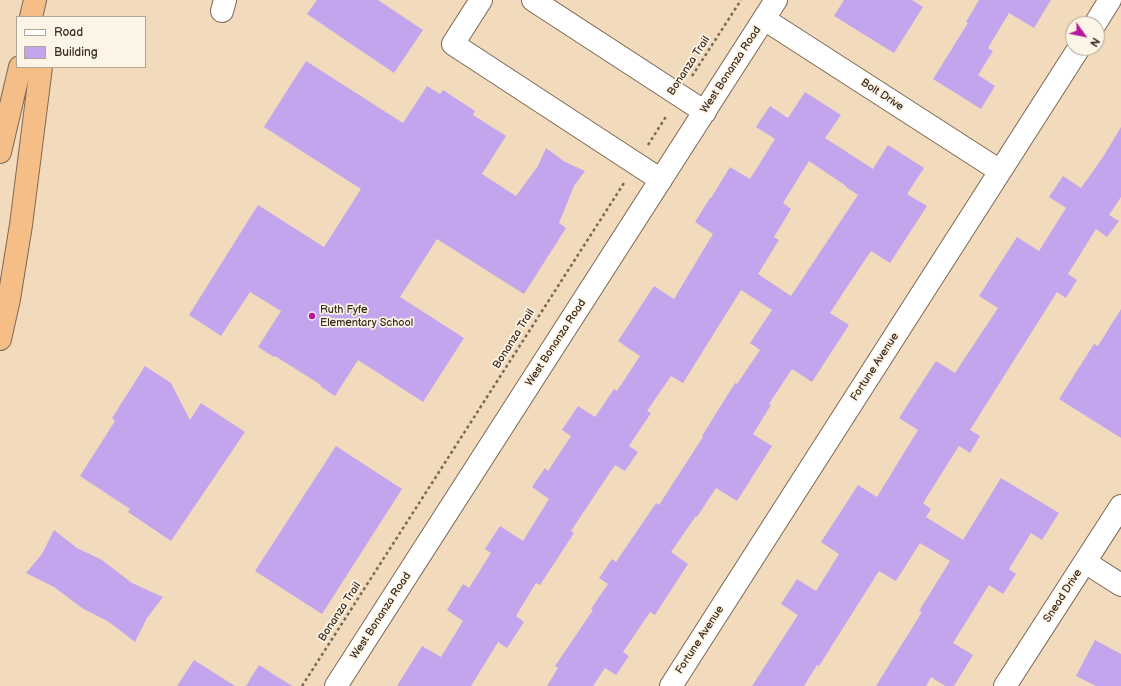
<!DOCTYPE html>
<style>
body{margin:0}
#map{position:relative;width:1121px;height:686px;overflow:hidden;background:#f2dbbc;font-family:"Balsamiq Sans",sans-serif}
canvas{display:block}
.legend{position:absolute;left:16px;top:16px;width:130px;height:52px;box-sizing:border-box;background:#fcf5e5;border:1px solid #afa495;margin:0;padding:5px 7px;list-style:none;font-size:12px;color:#3b2a1e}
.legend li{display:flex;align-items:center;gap:8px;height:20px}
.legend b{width:20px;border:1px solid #afa495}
.north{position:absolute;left:1065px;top:16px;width:40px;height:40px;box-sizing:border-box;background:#fcf5e5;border:1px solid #afa495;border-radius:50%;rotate:123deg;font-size:11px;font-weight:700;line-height:16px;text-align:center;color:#3b2a1e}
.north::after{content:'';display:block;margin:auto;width:14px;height:18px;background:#b5179e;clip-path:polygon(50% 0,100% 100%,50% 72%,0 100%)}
</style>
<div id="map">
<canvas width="1121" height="686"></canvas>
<ul class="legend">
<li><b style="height:5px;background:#fff"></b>Road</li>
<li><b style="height:11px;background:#c2a5ed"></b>Building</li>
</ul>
<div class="north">N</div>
</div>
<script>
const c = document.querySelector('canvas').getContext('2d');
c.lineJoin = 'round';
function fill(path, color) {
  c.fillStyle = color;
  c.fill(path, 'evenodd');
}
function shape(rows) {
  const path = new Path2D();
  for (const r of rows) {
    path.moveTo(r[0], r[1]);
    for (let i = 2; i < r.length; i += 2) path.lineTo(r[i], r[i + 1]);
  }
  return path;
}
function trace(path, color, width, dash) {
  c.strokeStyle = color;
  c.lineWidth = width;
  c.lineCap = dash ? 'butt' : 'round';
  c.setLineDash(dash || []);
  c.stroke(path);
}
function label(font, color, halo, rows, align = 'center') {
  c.font = font + ' "Balsamiq Sans",sans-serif';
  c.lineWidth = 3.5;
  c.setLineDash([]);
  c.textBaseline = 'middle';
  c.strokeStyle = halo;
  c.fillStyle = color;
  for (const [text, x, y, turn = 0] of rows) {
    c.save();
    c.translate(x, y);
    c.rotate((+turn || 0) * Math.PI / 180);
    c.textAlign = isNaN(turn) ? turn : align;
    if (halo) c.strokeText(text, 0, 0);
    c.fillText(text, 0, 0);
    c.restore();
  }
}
fill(shape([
 [317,0,378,0,423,30,394,73,307,14],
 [844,0,912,0,923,7,894,53,834,16],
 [979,0,1051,0,1034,28,1009,13,988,48,993,51,978,75,995,86,981,109,933,79,968,23,966,22],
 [306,61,403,123,427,86,440,94,443,90,475,111,473,115,506,136,482,174,516,196,538,166,546,148,565,162,585,171,574,186,559,223,566,228,524,294,437,239,400,297,464,338,423,402,358,360,335,396,320,386,321,385,275,356,274,357,258,347,281,311,250,292,221,336,189,315,258,205,324,247,361,189,264,127],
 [805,92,841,115,825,138,873,169,888,145,924,168,907,194,927,206,890,263,871,251,843,293,830,313,849,325,812,382,792,369,769,404,771,405,753,434,772,446,737,501,716,488,697,517,696,516,671,552,688,564,655,615,650,612,623,652,629,656,616,675,605,668,593,686,547,686,558,668,555,666,593,610,591,609,608,584,599,578,612,559,616,562,656,503,659,505,703,437,702,436,735,383,737,384,760,350,750,343,772,310,741,290,683,383,671,376,647,411,651,413,629,446,638,452,625,471,615,465,571,531,574,533,540,585,536,583,516,616,524,622,507,648,498,642,471,686,397,686,422,646,441,657,463,621,447,610,463,584,469,588,491,553,485,549,500,526,523,541,549,499,532,487,545,468,548,471,571,436,562,430,578,406,595,417,614,389,617,391,640,356,618,341,654,286,674,299,713,234,695,222,710,198,711,198,730,167,750,179,775,139,756,127,770,106,788,118],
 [809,161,846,186,846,187,858,195,791,296,758,274,779,240,774,237,791,209,783,203],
 [1121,127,1121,197,1109,215,1119,221,1107,237,1096,229,1068,274,1077,280,1066,298,1057,292,970,430,980,436,970,453,959,446,923,503,931,509,926,517,963,540,1001,478,1059,513,1042,540,1031,533,1009,569,1016,574,1003,594,989,585,953,643,973,655,954,686,945,686,931,677,926,686,876,686,922,612,919,611,950,561,920,543,896,581,879,571,819,666,817,665,804,686,752,686,798,615,781,604,797,579,816,591,839,554,821,542,858,485,877,497,918,430,899,418,936,361,955,373,998,308,979,296,1017,237,1039,251,1066,208,1049,197,1063,176,1081,188,1103,157],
 [1121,309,1121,438,1059,399,1094,344,1098,346],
 [145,366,171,383,190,420,201,403,245,432,171,541,128,512,130,509,80,476,115,421,112,418],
 [336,446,402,489,322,614,255,571],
 [54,530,77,548,102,560,132,583,163,597,147,618,135,642,109,622,82,608,54,587,26,573,42,554],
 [1095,640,1121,654,1121,686,1096,686,1076,676],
 [194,660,235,686,177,686],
 [259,665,292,686,246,686]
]), '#c2a5ed');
const minor = shape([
 [481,0,453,44,661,180],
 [533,0,705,112],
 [222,11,225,0],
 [764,19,1000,171],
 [1095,24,1110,0],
 [1085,562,1121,585],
 [336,686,776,0],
 [671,686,1079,48],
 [1005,686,1121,506]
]);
const highway = shape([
 [31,17,35,0],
 [0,152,20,67],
 [0,339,9,299,21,225,41,67]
]);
trace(minor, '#7b6855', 24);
trace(highway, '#7b6855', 24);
trace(shape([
 [692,76,741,0],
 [648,145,667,115],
 [302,686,624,183]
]), '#7b6855', 2.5, [3, 3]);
trace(minor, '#fff', 22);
trace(highway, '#f6be87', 22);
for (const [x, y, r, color] of [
 [312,316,4,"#b5179e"]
]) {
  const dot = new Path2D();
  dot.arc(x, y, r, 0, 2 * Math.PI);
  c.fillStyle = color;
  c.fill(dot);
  trace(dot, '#fcf5e5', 1.5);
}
label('11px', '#3b2a1e', '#fcf5e5', [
 ["Bonanza Trail",689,66,-57],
 ["West Bonanza Road",731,70,-57],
 ["Bolt Drive",882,95,33],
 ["Bonanza Trail",514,339,-58],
 ["West Bonanza Road",556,343,-57],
 ["Fortune Avenue",875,367,-57],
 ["Snead Drive",1063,596,-57],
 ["Bonanza Trail",340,612,-57],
 ["West Bonanza Road",381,616,-57],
 ["Fortune Avenue",700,640,-57]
]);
label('11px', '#3b2a1e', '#fcf5e5', [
 ["Ruth Fyfe",320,310],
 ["Elementary School",320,323]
], 'left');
</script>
